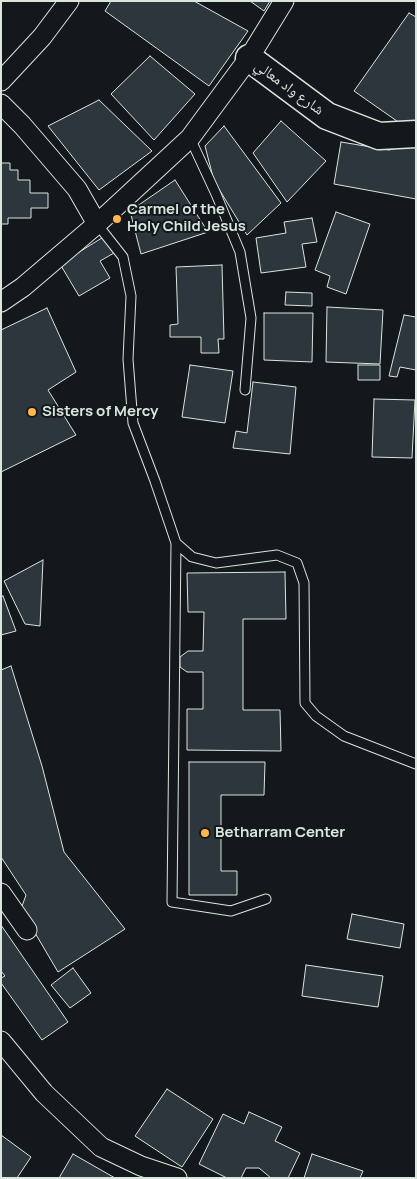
<!DOCTYPE html>
<meta charset="utf-8">
<style>
body{margin:0}
#map{position:relative;width:417px;height:1179px;overflow:hidden;background:#14181c;font-family:Manrope,sans-serif}
canvas{display:block}
.frame{position:absolute;inset:0;border:2px solid #d8e6dc;pointer-events:none}
</style>
<div id="map">
<canvas width="417" height="1179"></canvas>
<div class="frame"></div>
</div>
<script>
const c = document.querySelector('canvas').getContext('2d');
c.lineJoin = 'round';
function fill(path, color) {
  c.fillStyle = color;
  c.fill(path, 'evenodd');
}
function shape(rows) {
  const path = new Path2D();
  for (const r of rows) {
    path.moveTo(r[0], r[1]);
    for (let i = 2; i < r.length; i += 2) path.lineTo(r[i], r[i + 1]);
  }
  return path;
}
function trace(path, color, width, dash) {
  c.strokeStyle = color;
  c.lineWidth = width;
  c.lineCap = dash ? 'butt' : 'round';
  c.setLineDash(dash || []);
  c.stroke(path);
}
function label(font, color, halo, rows, align = 'center') {
  c.font = font + ' Manrope,"Noto Naskh Arabic",sans-serif';
  c.lineWidth = 4;
  c.setLineDash([]);
  c.textBaseline = 'middle';
  c.strokeStyle = halo;
  c.fillStyle = color;
  for (const [text, x, y, turn = 0] of rows) {
    c.save();
    c.translate(x, y);
    c.rotate((+turn || 0) * Math.PI / 180);
    c.textAlign = isNaN(turn) ? turn : align;
    if (halo) c.strokeText(text, 0, 0);
    c.fillText(text, 0, 0);
    c.restore();
  }
}
const building = shape([
 [111,1,194,1,248,31,209,86,105,11,111,1],
 [250,1,270,1,264,11,250,1],
 [409,13,416,17,416,131,414,133,354,91,409,13],
 [150,56,195,94,154,140,111,94,150,56],
 [99,100,152,151,99,190,48,126,99,100],
 [281,121,326,161,287,202,253,153,281,121],
 [224,126,281,203,247,235,214,181,205,146,224,126],
 [341,142,389,150,416,144,416,199,334,184,341,142],
 [1,163,10,163,10,170,18,170,18,180,30,180,30,193,48,193,48,208,31,208,31,218,8,218,8,224,1,224,1,163],
 [175,180,208,232,141,254,130,211,175,180],
 [336,212,370,224,346,294,327,287,330,276,315,270,336,212],
 [312,218,317,242,302,244,306,267,261,273,256,238,286,233,284,222,312,218],
 [105,236,114,253,100,261,110,278,79,296,60,264,105,236],
 [222,265,224,339,218,339,219,353,201,353,201,337,170,337,170,325,178,324,176,267,222,265],
 [286,292,312,293,312,306,285,305,286,292],
 [327,307,383,310,380,364,326,362,327,307],
 [47,308,76,372,48,390,76,435,1,472,1,330,47,308],
 [264,313,313,313,312,362,264,360,264,313],
 [404,315,416,317,416,370,400,367,397,377,389,376,404,315],
 [190,365,233,371,225,423,182,417,190,365],
 [358,365,380,365,380,380,358,380,358,365],
 [253,382,296,387,290,454,233,448,236,431,247,433,253,382],
 [374,399,415,400,412,458,372,457,374,399],
 [43,560,40,626,25,624,4,581,43,560],
 [285,572,286,619,243,619,243,710,280,710,281,751,187,750,187,709,203,709,203,672,187,672,180,667,180,657,188,651,203,651,204,612,188,612,187,573,285,572],
 [3,596,16,631,1,635,1,597,3,596],
 [11,666,42,766,64,852,125,929,58,972,21,909,26,895,1,857,1,670,11,666],
 [189,762,265,762,264,795,221,795,221,871,237,871,237,895,189,895,189,762],
 [352,914,404,924,400,948,347,939,352,914],
 [1,925,68,1022,42,1040,1,983,1,978,5,976,1,971,1,925],
 [306,965,383,976,378,1007,302,996,306,965],
 [73,968,91,993,70,1008,51,985,73,968],
 [167,1089,213,1119,182,1167,135,1136,167,1089],
 [249,1112,282,1127,275,1141,300,1153,288,1178,271,1178,259,1168,246,1168,241,1178,227,1178,199,1164,223,1114,244,1124,249,1112],
 [1,1135,31,1157,17,1178,1,1178,1,1135],
 [73,1154,115,1178,59,1178,73,1154],
 [312,1154,363,1171,360,1178,304,1178,312,1154]
]);
fill(building, '#2c363c');
trace(building, '#d8e6dc', 1);
const lane = shape([
 [190,138,216,194,240,252,251,318,245,390],
 [97,224,123,257,131,296,128,359,133,423,155,481,176,543,192,557,216,563,277,555,297,563,304,583,305,703,316,716,344,736,416,764],
 [176,543,172,902,231,911,266,899]
]);
const street = shape([
 [1,81,42,37,69,1],
 [1,104,22,125,77,189,97,224],
 [1,302,23,287,97,224,190,138,249,58,284,1],
 [1,893,27,930],
 [1,1041,44,1093,101,1147,141,1166,177,1178]
]);
const secondary = shape([
 [249,58,327,116,379,136,416,134]
]);
trace(lane, '#d8e6dc', 11);
trace(street, '#d8e6dc', 21);
trace(secondary, '#d8e6dc', 29);
trace(lane, '#14181c', 9);
trace(street, '#14181c', 19);
trace(secondary, '#14181c', 26);
for (const [x, y, r, color] of [
 [117,219,5,"#ffb74d"],
 [32,412,5,"#ffb74d"],
 [205,833,5,"#ffb74d"]
]) {
  const dot = new Path2D();
  dot.arc(x, y, r, 0, 2 * Math.PI);
  c.fillStyle = color;
  c.fill(dot);
  trace(dot, '#14181c', 2);
}
label('15px', '#d8e6dc', '#14181c', [
 ["شارع واد معالي",289,88,36]
]);
label('bold 15px', '#d8e6dc', '#14181c', [
 ["Carmel of the",127,210],
 ["Holy Child Jesus",127,227],
 ["Sisters of Mercy",42,412],
 ["Betharram Center",215,833]
], 'left');
</script>
